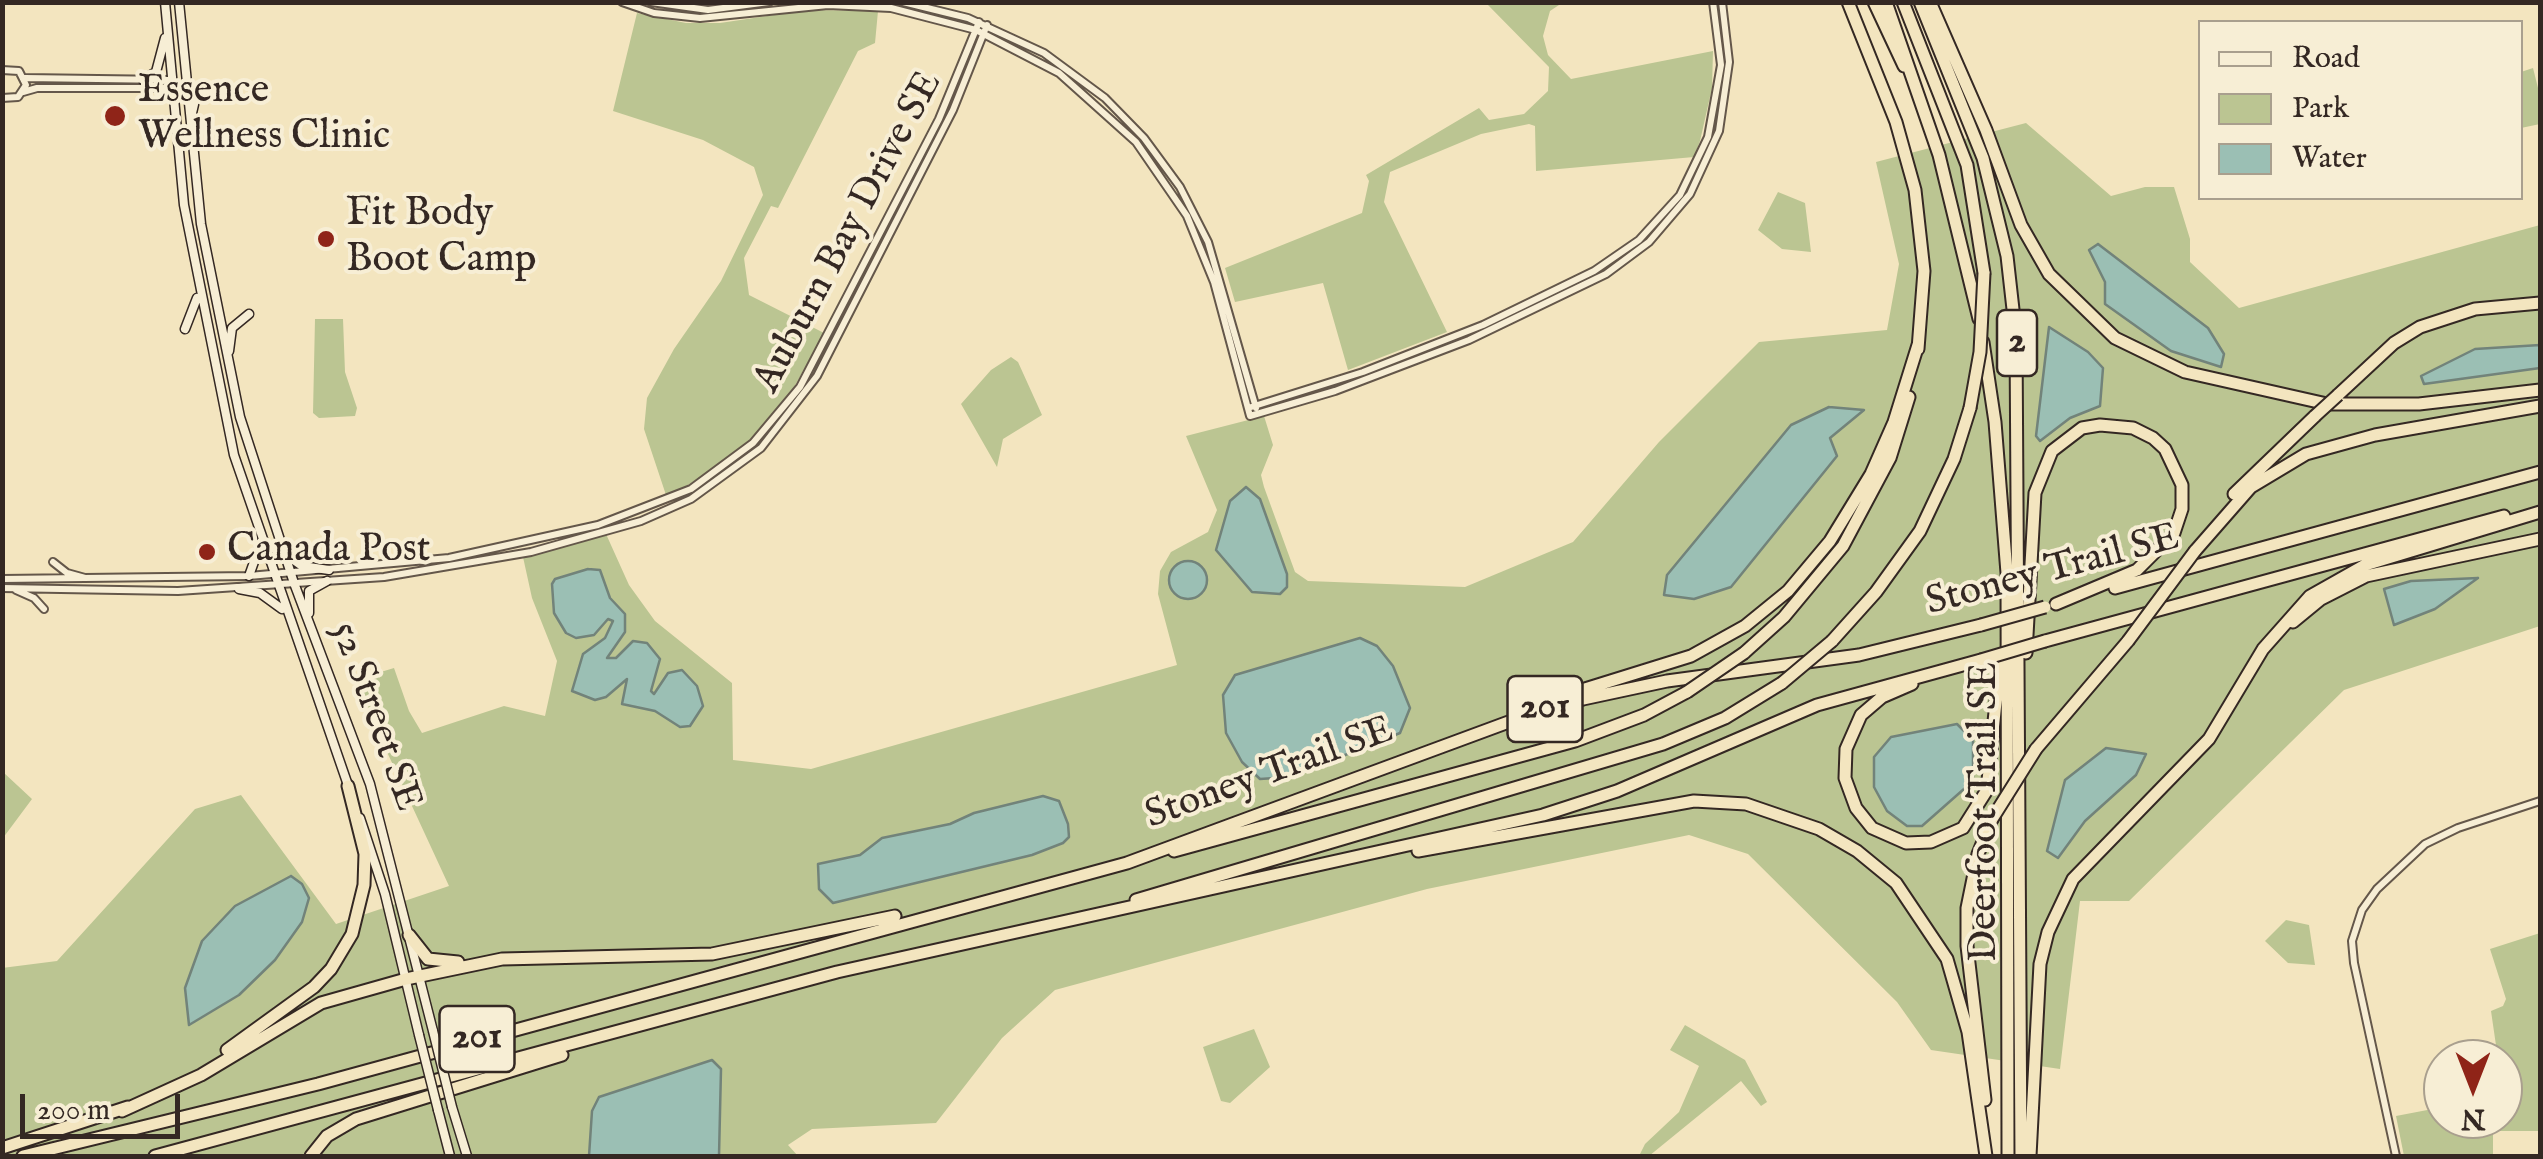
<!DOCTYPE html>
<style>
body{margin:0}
#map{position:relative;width:2543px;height:1159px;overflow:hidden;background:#f3e5bf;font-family:"IM FELL English",serif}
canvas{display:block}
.frame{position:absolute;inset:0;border:5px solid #342823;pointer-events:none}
.legend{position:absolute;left:2198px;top:20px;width:325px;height:180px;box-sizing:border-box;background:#f7eed5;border:2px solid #a99f8e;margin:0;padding:12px 18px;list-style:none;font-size:30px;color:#342823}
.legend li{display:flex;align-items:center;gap:20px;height:50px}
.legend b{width:50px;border:2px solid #a99f8e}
.north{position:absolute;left:2423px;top:1039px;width:100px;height:100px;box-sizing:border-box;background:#f7eed5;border:2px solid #a99f8e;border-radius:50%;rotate:180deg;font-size:28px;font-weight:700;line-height:40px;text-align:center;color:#342823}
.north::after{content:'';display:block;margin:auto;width:35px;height:45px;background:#8f2418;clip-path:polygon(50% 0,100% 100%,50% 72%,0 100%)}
.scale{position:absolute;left:20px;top:1094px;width:160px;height:45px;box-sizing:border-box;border:5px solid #342823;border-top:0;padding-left:12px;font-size:30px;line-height:35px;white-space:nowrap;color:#342823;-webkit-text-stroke:8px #f7eed5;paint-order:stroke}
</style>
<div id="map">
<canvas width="2543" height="1159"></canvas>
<div class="frame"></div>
<ul class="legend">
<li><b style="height:12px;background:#f7eed5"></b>Road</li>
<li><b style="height:28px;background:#bbc592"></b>Park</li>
<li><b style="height:28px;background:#9bbfb4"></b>Water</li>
</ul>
<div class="north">N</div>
<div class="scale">200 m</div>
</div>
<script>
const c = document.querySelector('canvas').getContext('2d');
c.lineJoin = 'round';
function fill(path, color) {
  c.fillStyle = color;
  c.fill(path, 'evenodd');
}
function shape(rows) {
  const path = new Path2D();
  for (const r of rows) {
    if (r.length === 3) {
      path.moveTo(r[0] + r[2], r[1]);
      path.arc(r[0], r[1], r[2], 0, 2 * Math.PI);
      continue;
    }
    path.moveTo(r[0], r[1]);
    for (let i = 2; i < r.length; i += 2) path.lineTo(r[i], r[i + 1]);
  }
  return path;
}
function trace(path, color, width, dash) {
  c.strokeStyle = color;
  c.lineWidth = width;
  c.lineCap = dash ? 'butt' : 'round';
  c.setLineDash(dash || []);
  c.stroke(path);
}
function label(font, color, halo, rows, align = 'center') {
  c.font = font + ' "IM FELL English",serif';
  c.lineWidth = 8;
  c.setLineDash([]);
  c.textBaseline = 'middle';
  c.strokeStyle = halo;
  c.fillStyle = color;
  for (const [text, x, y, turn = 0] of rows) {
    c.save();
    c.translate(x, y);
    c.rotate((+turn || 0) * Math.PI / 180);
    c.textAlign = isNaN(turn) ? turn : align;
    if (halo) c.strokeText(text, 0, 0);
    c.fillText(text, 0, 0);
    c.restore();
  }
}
fill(shape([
 [1486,3,1562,3,1550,11,1543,36,1548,55,1571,79,1713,51,1712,88,1700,141,1694,157,1536,171,1535,126,1529,124,1481,134,1390,172,1384,202,1447,332,1348,370,1323,283,1235,302,1225,268,1362,213,1369,181,1366,175,1479,108,1489,120,1524,114,1548,91,1549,67],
 [808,10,878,11,875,43,858,51,778,208,771,206,744,258,749,295,824,333,792,391,754,437,720,465,667,498,644,429,647,398,674,349,721,281,763,195,754,167,703,140,613,111,637,13,686,23,720,23],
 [2533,68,2540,96,2540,124,2521,128,2521,72],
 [2026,123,2111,196,2145,187,2174,187,2190,239,2190,262,2239,308,2540,225,2540,626,2344,690,2129,901,2080,901,2060,1069,1931,1050,1897,1002,1748,854,1689,835,1427,889,1055,990,1002,1038,936,1123,812,1129,788,1145,798,1156,3,1156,2,968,57,961,195,809,241,795,336,924,449,886,375,726,358,679,394,668,409,711,422,733,504,706,545,716,557,661,532,598,523,557,606,534,629,585,655,621,732,683,733,760,811,769,1177,665,1158,594,1160,571,1171,552,1208,532,1217,510,1186,436,1264,416,1273,445,1261,475,1264,487,1295,572,1308,581,1465,587,1573,542,1659,442,1759,342,1887,330,1899,264,1876,162],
 [1778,192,1805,203,1811,252,1782,249,1758,230],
 [315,319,343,319,345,372,357,408,355,416,319,418,313,413],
 [1011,357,1018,362,1042,415,1003,439,997,467,961,404,991,370],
 [3,772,32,799,3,838],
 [2286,920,2309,925,2315,965,2288,963,2265,941],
 [2540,933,2540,1131,2493,1131,2493,1156,2404,1156,2396,1116,2443,1107,2443,1119,2503,1119,2503,1059,2498,1059,2491,1011,2503,1006,2506,999,2490,949],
 [1685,1025,1745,1060,1767,1102,1761,1106,1741,1081,1649,1156,1639,1156,1645,1144,1679,1112,1699,1066,1670,1050],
 [1254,1029,1270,1067,1230,1103,1221,1101,1203,1047]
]), '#bbc592');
const water = shape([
 [2098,244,2208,328,2224,354,2221,367,2171,351,2105,304,2105,282,2089,250,2098,244],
 [2049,327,2088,352,2103,368,2100,406,2070,418,2040,441,2036,436,2049,327],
 [2540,345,2540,368,2424,384,2421,376,2475,349,2540,345],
 [1829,407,1864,410,1830,438,1837,456,1731,587,1694,599,1664,595,1667,575,1791,425,1829,407],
 [1246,487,1260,499,1287,574,1287,587,1280,594,1252,592,1216,550,1230,501,1246,487],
 [1188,580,19],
 [588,569,600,570,610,598,625,614,625,632,607,658,616,658,633,641,647,643,660,659,651,691,654,694,668,673,682,670,697,686,703,706,690,726,680,727,655,711,622,704,627,679,606,697,595,700,572,691,583,654,605,638,613,621,608,619,594,635,576,638,566,633,554,613,552,584,555,579,588,569],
 [2478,578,2435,609,2394,625,2384,589,2411,581,2478,578],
 [1360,638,1377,646,1393,666,1410,708,1400,733,1290,777,1260,779,1242,762,1226,733,1223,695,1235,675,1360,638],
 [1957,724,1973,740,1973,781,1922,826,1907,826,1887,811,1874,787,1874,757,1891,737,1957,724],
 [2106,748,2146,754,2136,775,2085,821,2058,858,2047,851,2065,780,2106,748],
 [1043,796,1059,801,1068,824,1069,837,1063,843,1032,855,833,903,819,889,818,864,860,855,882,838,950,824,974,813,1043,796],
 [291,876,302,884,309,898,302,922,275,960,239,995,189,1025,185,988,202,941,235,906,291,876],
 [712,1060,721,1069,719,1156,589,1156,592,1111,599,1097,712,1060]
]);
fill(water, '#9bbfb4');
trace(water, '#72837a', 2.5);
const tertiary = shape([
 [622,2,654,13,700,18,828,5,891,8,976,30,1059,73,1136,142,1187,216,1214,282,1250,416,1335,391,1469,340,1606,274,1649,242,1690,194,1719,131,1729,62,1722,2],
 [651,2,708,10,769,2],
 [903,2,968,18,1044,53,1105,98,1144,138,1180,187,1208,242,1256,408],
 [2,70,19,71,26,85,18,97,2,98],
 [25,78,170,80],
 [23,92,37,88,171,88],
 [1248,408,1363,372,1483,325,1594,271,1639,240,1680,195,1708,137,1721,65,1713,2],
 [53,562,67,573,85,578],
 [2,579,249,576,449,558,598,525,691,489,753,443,800,387,939,119,979,22],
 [2,588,178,591,384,577,531,552,641,521,691,499,761,448,817,376,953,110,987,25],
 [16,590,34,598,44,609],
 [2396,1156,2354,963,2352,941,2362,910,2377,889,2425,844,2458,828,2540,801]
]);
const secondary = shape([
 [165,2,184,205,234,455,350,791],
 [179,2,201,224,240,417,294,583,370,784,433,1031],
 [143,80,156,72,165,38],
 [192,113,195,100,206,89],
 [185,329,197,298],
 [229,351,232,328,249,314],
 [288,556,302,566,329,570],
 [249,576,261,542],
 [239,589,260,593,282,609],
 [309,613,309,591,327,581],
 [360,818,385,894,419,1035],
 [452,1107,467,1156],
 [438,1110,450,1156]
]);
const motorway = shape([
 [1848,2,1896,122,1915,190,1924,271,1918,349],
 [1874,2,1904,66],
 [1886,2,1939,155,1979,319],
 [1903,2,1967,165,1984,273],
 [1920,2,1983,158,2007,256,2016,336,2021,1156],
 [1930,2,1986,130,2021,225,2049,274,2115,338,2185,372,2327,404,2419,404,2540,390],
 [1983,342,1995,422,2007,573,2008,1156],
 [2338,395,2394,343,2420,327,2475,309,2540,303],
 [2234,494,2315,416],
 [2195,551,2251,487,2306,454,2375,435,2540,406],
 [2115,588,2540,472],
 [2293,622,2321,599,2366,576,2540,539],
 [1832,641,1876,592,1920,531,1954,459,1970,408],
 [2045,641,2504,516],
 [1744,653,1784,617,1843,546,1890,458,1909,397],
 [2026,653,2035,493,2052,451,2082,428,2100,425,2133,428,2153,438,2165,449,2182,485,2182,509,2174,533,2137,570,2056,604],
 [1912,684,1882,697,1861,715,1846,749,1845,778,1856,808,1872,828,1906,843,1931,842,1963,828,1987,790,2000,663],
 [1527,707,1691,656,1745,626,1788,591,1830,541,1871,474,1894,422,1918,345],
 [2036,749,2128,641],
 [1174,851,1575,741,1644,715,1687,692],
 [1418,851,1694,801,1746,804,1819,829,1857,851,1896,883,1947,959,1968,1032,1986,1156],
 [1136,900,1663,744,1725,718,1782,683],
 [409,935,428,959,458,962],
 [227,1050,314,987,331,969,352,934,364,885,365,854,348,786],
 [1985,1100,1967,946,1967,908,1978,854,1992,819],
 [122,1111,201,1075,321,1003,406,979,502,959,712,954,895,916],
 [2,1148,128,1107],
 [23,1156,318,1084,1127,863,1533,713,1583,699,1667,681,1859,655,1981,625],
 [155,1156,837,972,1543,815,1617,791,1817,705,1981,660],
 [311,1156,327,1136,356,1119,562,1055],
 [2030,1156,2040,964,2048,932,2073,879,2209,739,2263,649,2310,596,2365,565,2540,512]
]);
trace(tertiary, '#64574a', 10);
trace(secondary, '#342823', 11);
trace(motorway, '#342823', 15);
trace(tertiary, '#f7eed5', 6);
trace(secondary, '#f7eed5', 8);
trace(motorway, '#f3e5bf', 11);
const secondaryBridge = shape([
 [433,1031,452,1107],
 [419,1035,438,1110]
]);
const motorwayBridge = shape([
 [1970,408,1980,352,1984,273],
 [2315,416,2338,395],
 [1981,625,2045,607],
 [2128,641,2195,551],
 [1981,660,2045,641],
 [1782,683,1832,641],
 [1687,692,1744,653],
 [1992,819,2036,749]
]);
trace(secondaryBridge, '#342823', 11, []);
trace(motorwayBridge, '#342823', 15, []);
trace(secondaryBridge, '#f7eed5', 8);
trace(motorwayBridge, '#f3e5bf', 11);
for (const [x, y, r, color] of [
 [115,116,12,"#8f2418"],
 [326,239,10,"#8f2418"],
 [207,552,10,"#8f2418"]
]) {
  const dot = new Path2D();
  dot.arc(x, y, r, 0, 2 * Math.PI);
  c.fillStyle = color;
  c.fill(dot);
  trace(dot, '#f7eed5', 4);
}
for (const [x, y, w] of [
 [2017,343,40],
 [1545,709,75],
 [477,1039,75]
]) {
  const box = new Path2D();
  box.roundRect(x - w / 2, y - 33, w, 66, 8);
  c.fillStyle = '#f7eed5';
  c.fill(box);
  trace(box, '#342823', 2.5);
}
label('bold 38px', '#342823', null, [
 ["2",2017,343],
 ["201",1545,709],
 ["201",477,1039]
]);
label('40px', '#342823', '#f7eed5', [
 ["Essence",138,93],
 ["Wellness Clinic",138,139],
 ["Fit Body",346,216],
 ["Boot Camp",346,262],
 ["Canada Post",227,552]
], 'left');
label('40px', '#342823', '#f7eed5', [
 ["Auburn Bay Drive SE",850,233,-62],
 ["Stoney Trail SE",2053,572,-15],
 ["52 Street SE",374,717,70],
 ["Stoney Trail SE",1270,775,-20],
 ["Deerfoot Trail SE",1987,812,-90]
]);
</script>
